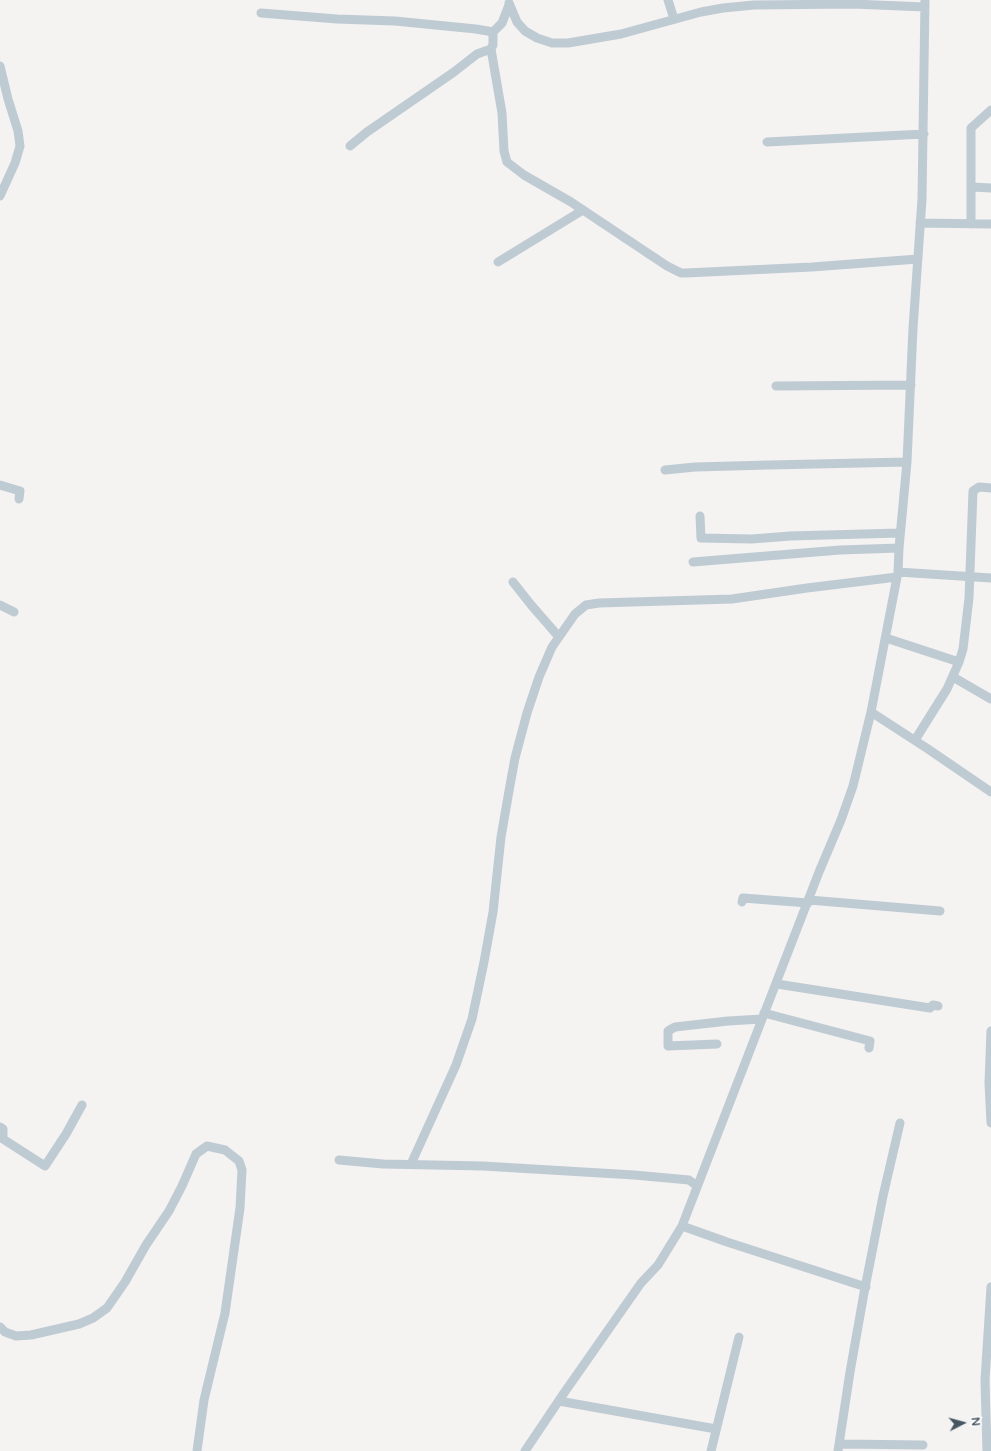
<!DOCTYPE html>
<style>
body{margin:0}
#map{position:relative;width:991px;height:1451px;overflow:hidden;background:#f5f2f2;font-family:"Varela Round",sans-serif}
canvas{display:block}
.north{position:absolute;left:943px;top:1403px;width:40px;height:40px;-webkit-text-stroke:3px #fff;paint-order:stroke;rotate:84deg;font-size:11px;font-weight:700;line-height:16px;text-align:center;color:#475762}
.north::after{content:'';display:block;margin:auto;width:14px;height:18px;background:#475762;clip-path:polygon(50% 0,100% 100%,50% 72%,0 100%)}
</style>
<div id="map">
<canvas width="991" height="1451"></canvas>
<div class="north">N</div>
</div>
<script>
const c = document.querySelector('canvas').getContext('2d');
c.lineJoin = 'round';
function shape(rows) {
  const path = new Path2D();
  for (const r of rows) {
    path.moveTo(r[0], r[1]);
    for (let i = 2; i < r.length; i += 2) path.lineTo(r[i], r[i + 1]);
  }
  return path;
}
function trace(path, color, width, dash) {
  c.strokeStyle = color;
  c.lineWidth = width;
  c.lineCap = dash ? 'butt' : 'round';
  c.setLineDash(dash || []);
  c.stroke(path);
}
trace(shape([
 [668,0,674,19],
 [509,3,517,22,525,31,537,38,552,43,568,43,621,34,701,12,723,8,754,5,853,4,925,7],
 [509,5,502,23,493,32,493,45,491,49,502,113,504,151,507,162,524,175,571,202,667,266,681,273,686,273,812,267,918,259],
 [261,13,337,19,395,21,476,29,493,32],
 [0,66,8,99,18,131,20,146,15,163,0,196],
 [767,142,924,134],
 [350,146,367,132,454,72,477,54,491,49],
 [972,187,991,188],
 [920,223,991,224],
 [971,224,971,128,991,110],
 [498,262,583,210],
 [776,386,911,385],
 [665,470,695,467,769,465,907,462],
 [0,485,20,491,19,499],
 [700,516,701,538,752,539,790,536,900,533],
 [693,562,840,550,899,548],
 [898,572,991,578],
 [513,582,532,606,559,637],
 [0,605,14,612],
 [886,638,959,662],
 [953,677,991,699],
 [871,712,928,749,991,792],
 [915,740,947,689,959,662,963,649,969,598,973,491,979,487,991,488],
 [809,900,940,911],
 [742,902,743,898,808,903],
 [777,984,930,1008,933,1005,938,1006],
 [764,1013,870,1041,869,1048],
 [991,1031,989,1083,991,1123],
 [717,1044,668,1046,668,1031,675,1027,728,1021,762,1019],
 [0,1127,3,1129,3,1139,45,1166,66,1134,82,1105],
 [339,1160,383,1164,483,1166,634,1175,689,1180,697,1186],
 [411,1164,456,1065,472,1019,484,962,493,912,501,837,509,791,515,758,527,713,539,677,552,647,575,614,586,605,599,603,732,599,807,588,897,577],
 [682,1226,727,1242,866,1287],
 [0,1327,5,1332,16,1336,31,1335,79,1324,93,1318,107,1308,125,1282,146,1245,169,1211,182,1186,196,1154,207,1146,225,1150,239,1161,242,1170,240,1208,225,1313,204,1400,197,1451],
 [559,1401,716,1429],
 [840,1444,923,1445],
 [525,1451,564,1393,641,1283,658,1265,682,1226,819,872,841,820,853,786,871,712,898,572,899,548,907,462,913,328,922,199,925,0],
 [711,1451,739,1337],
 [838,1451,850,1372,864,1293,883,1196,900,1123],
 [987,1451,985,1380,991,1287]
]), '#bfcbd3', 9);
</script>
